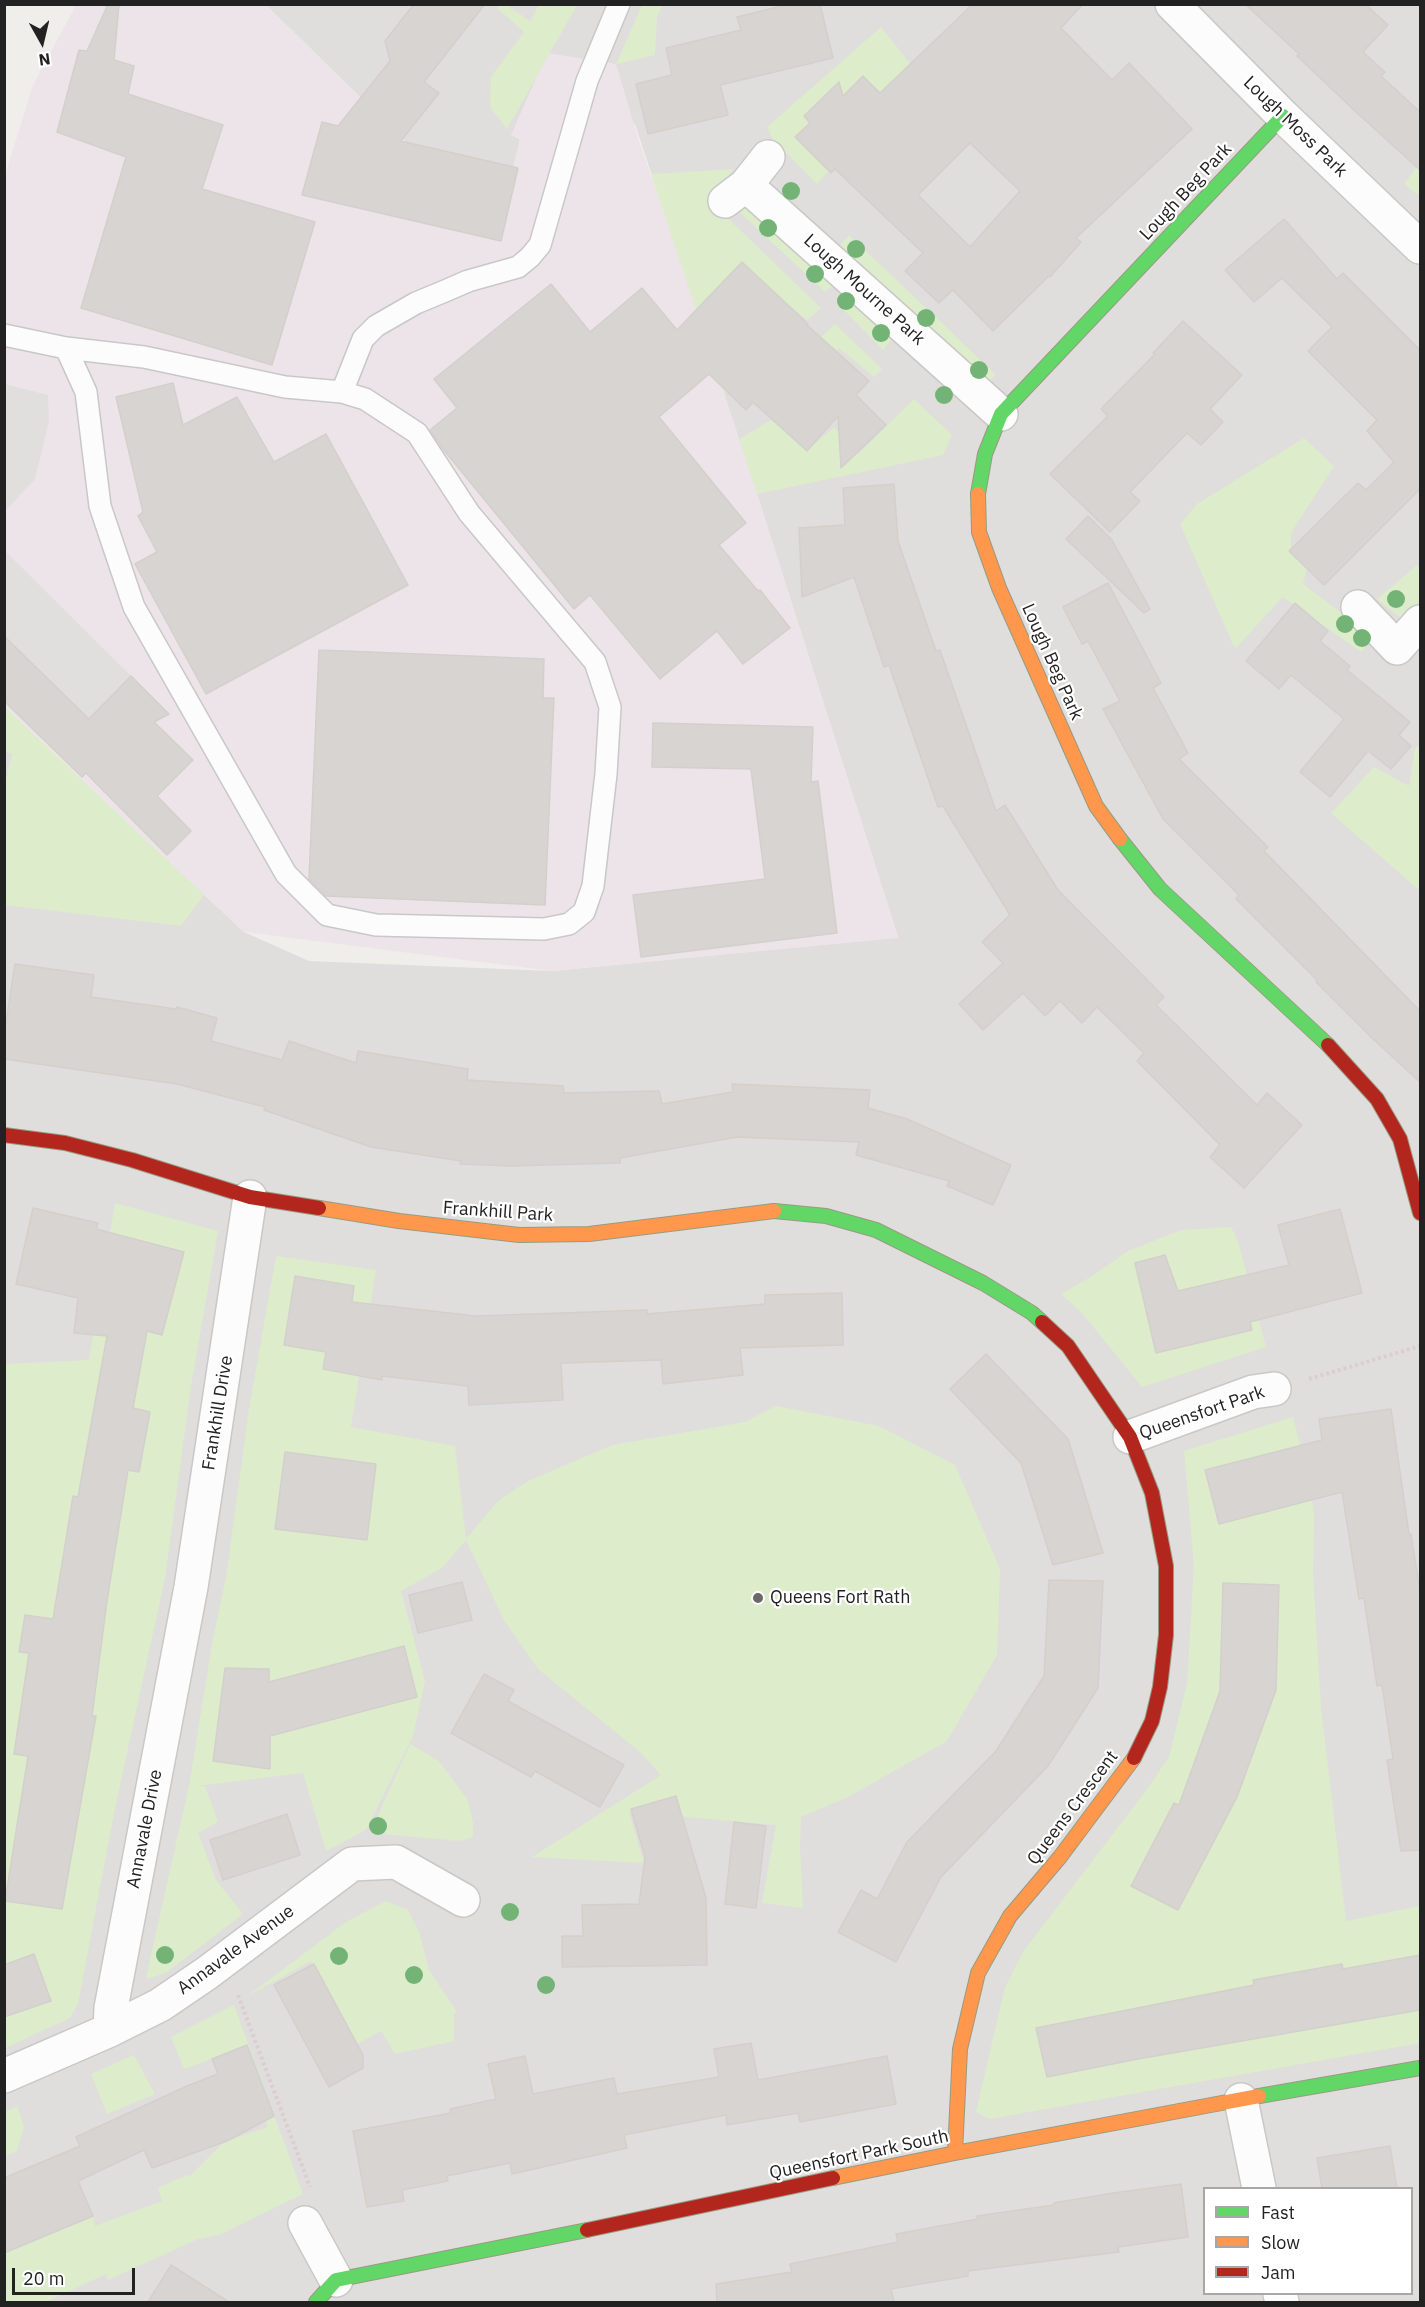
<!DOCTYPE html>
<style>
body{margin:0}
#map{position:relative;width:1425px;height:2307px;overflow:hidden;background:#f0eeeb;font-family:"IBM Plex Sans",sans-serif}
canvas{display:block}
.frame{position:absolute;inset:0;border:6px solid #222;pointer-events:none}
.legend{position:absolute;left:1203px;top:2187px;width:210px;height:108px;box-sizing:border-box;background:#fff;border:2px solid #a7a7a7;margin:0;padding:8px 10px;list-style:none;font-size:18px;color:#222}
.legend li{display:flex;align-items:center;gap:12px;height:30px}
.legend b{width:30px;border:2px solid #a7a7a7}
.north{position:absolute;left:12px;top:12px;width:60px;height:60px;-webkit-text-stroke:4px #fff;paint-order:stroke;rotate:172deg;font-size:16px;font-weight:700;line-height:24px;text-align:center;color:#222}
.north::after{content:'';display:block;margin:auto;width:21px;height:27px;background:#222;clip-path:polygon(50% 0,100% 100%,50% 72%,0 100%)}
.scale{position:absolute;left:12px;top:2268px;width:123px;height:27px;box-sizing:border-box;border:3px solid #222;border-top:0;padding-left:8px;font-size:18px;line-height:21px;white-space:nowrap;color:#222;-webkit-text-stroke:4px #fff;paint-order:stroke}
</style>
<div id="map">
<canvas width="1425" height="2307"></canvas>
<div class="frame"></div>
<ul class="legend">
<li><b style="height:8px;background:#63d668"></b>Fast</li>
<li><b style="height:8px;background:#ff974d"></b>Slow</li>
<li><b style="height:8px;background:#b3261e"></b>Jam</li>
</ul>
<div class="north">N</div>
<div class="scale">20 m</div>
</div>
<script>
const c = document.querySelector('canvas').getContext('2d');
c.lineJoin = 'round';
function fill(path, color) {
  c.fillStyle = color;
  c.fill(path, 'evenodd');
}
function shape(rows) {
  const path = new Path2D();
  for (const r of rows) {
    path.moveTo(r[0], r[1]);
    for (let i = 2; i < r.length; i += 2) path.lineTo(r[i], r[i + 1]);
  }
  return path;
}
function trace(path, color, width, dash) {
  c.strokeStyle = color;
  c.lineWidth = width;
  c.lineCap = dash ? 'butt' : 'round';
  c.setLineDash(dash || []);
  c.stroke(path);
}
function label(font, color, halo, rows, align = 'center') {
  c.font = font + ' "IBM Plex Sans",sans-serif';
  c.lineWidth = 4.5;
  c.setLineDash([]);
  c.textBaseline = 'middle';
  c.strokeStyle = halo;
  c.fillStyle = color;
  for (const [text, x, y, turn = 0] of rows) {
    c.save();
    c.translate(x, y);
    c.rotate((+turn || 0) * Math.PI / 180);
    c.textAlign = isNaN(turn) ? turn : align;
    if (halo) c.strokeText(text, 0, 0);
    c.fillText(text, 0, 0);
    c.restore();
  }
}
fill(shape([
 [266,5,1420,5,1420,2302,5,2302,4,707,244,932,309,961,552,971,898,937,757,494,635,124,511,135,520,139,514,167,406,142],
 [1204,2188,1412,2188,1412,2294,1204,2294]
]), '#dfdedc');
fill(shape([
 [76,5,266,5,406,142,513,167,520,139,511,135,547,53,616,64,639,141,679,255,757,494,898,938,552,971,244,932,5,707,5,175,33,85]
]), '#ede4e9');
fill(shape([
 [500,5,507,5,530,21,539,5,577,5,507,129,490,107,491,77,524,32,497,8],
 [642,5,667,5,662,6,657,17,655,55,616,64],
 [881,27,916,71,817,184,772,138,767,127],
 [1420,162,1420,197,1404,184],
 [734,169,709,200,821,308,807,320,740,265,742,369,724,394,651,174],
 [744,198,836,283,825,292,734,207],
 [849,235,942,323,996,375,984,385,838,247],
 [851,292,896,334,883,350,839,305],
 [835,324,882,369,874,377,839,348,822,365,806,351],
 [914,399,952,435,943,455,757,494,739,439,771,420,808,449,834,427,858,454],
 [1304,438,1334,466,1291,533,1291,554,1307,569,1303,584,1375,638,1361,652,1283,597,1235,649,1180,524,1197,504],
 [1417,565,1420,567,1420,602,1402,619,1377,599],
 [5,707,204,895,181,926,5,905,4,789,12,754,5,751],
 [1420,745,1420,891,1331,813,1374,767,1409,786,1415,748],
 [115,1203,218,1231,191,1386,165,1578,115,1808,78,2004,70,2018,5,2048,5,1364,89,1360],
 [1231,1227,1238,1241,1266,1347,1142,1387,1082,1313,1061,1294,1092,1276,1128,1251,1181,1230],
 [276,1256,376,1270,351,1427,455,1446,466,1539,498,1501,526,1482,612,1445,745,1422,776,1406,879,1426,955,1465,1000,1569,997,1655,947,1741,850,1796,801,1817,800,1848,803,1908,762,1903,776,1825,629,1812,644,1863,532,1857,661,1775,640,1752,538,1669,504,1620,466,1540,442,1568,401,1591,425,1681,413,1736,366,1830,326,1851,303,1773,197,1786,205,1786,218,1822,198,1833,216,1880,243,1914,167,1972,149,1979,146,1977,189,1786,212,1644,226,1577,249,1409],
 [1293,1417,1310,1483,1314,1516,1313,1574,1321,1707,1346,1921,1420,1906,1420,2043,989,2119,976,2112,1005,1987,1023,1952,1147,1789,1169,1757,1187,1683,1194,1566,1184,1451],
 [410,1744,439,1761,468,1800,473,1823,473,1837,459,1841,370,1833],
 [386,1901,408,1910,419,1931,429,1970,457,2012,454,2013,454,2041,395,2054,381,2031,357,2044,311,1961,246,1997,346,1922],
 [234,2005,303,2194,219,2235,198,2239,108,2280,106,2274,46,2302,5,2302,4,2235,11,2250,93,2216,95,2226,162,2201,158,2188,187,2175,189,2177,224,2142,268,2127,244,2047,184,2069,171,2037],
 [134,2055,155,2094,107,2114,91,2074],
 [17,2106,24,2126,17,2151,5,2156,5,2112]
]), '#ddeccb');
fill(shape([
 [5,384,48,395,49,421,35,479,5,511],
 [4,550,131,676,89,719,5,636]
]), '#e0dfde');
const building = shape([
 [108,4,119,4,114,60,134,66,128,94,223,125,202,189,315,222,272,365,81,308,126,157,57,132,79,50,87,51,108,4],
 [414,4,485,4,424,82,439,93,401,141,518,168,501,241,302,195,322,122,338,126,390,61,385,41,414,4],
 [790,4,820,4,833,58,720,85,728,115,648,134,636,84,672,75,666,48,741,30,737,17,790,4],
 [973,4,1083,4,1061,28,1112,80,1129,63,1192,129,1076,238,1081,242,1050,277,1049,276,993,331,953,290,939,303,905,271,923,253,835,169,831,173,795,137,810,123,804,116,839,82,843,96,863,76,880,93,973,4],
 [970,143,1020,191,970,247,918,195,970,143],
 [1245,4,1365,4,1388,25,1363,52,1385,72,1381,76,1420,112,1420,170,1355,111,1297,56,1299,54,1245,4],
 [1284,219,1337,279,1343,273,1420,350,1420,491,1419,490,1324,585,1289,551,1358,483,1366,490,1394,462,1367,431,1377,420,1308,351,1332,327,1282,278,1254,302,1225,270,1284,219],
 [742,262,808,324,807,325,869,381,856,395,886,425,841,468,838,416,807,451,753,402,746,410,709,374,659,417,746,523,719,545,758,591,760,590,790,628,743,664,717,631,660,679,590,595,574,609,443,449,430,430,457,408,434,379,551,284,590,332,642,288,677,330,742,262],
 [1183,321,1242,375,1210,409,1223,422,1201,445,1187,433,1130,492,1140,501,1110,532,1050,474,1108,416,1101,409,1155,354,1153,353,1183,321],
 [173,383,183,425,237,397,274,462,326,434,408,585,206,694,135,564,157,552,138,516,143,512,116,397,173,383],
 [894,484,898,541,936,651,940,650,996,811,1005,805,1058,890,1164,997,1156,1005,1257,1105,1267,1093,1302,1125,1244,1188,1210,1157,1220,1145,1137,1061,1144,1053,1097,1007,1082,1023,1060,1001,1045,1016,1023,993,983,1030,959,1004,1003,963,982,942,1010,915,943,806,938,807,889,665,884,667,854,577,802,597,799,528,845,525,843,488,894,484],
 [1088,516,1112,540,1150,609,1144,613,1066,539,1088,516],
 [1108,583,1161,683,1153,688,1188,753,1179,759,1268,847,1264,851,1420,1011,1420,1082,1372,1038,1316,982,1317,980,1236,899,1239,895,1163,819,1103,709,1120,701,1088,641,1082,644,1063,607,1108,583],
 [1295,603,1328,631,1320,641,1350,666,1347,670,1410,722,1399,735,1411,746,1391,769,1368,751,1330,797,1300,772,1344,719,1291,675,1279,689,1246,661,1295,603],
 [4,636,89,719,131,676,169,714,154,722,193,760,157,796,191,831,167,855,86,773,82,777,4,701,4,636],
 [319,650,544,659,543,698,554,698,545,905,326,896,309,879,319,650],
 [653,723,813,727,811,782,818,781,837,933,641,957,633,895,765,879,751,769,652,767,653,723],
 [15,964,94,975,91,997,176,1009,177,1007,217,1018,211,1041,282,1060,289,1041,356,1063,358,1051,468,1069,467,1080,563,1086,564,1093,659,1091,662,1104,733,1092,732,1084,870,1090,868,1108,907,1119,1011,1165,993,1205,947,1186,949,1181,856,1155,859,1142,737,1137,620,1158,620,1163,510,1166,460,1164,461,1161,371,1147,264,1110,265,1107,177,1084,4,1059,4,1035,15,964],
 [33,1208,98,1223,96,1229,184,1252,162,1335,147,1331,133,1408,150,1412,139,1472,128,1470,107,1601,92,1716,96,1716,62,1909,5,1901,28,1756,14,1754,29,1653,19,1652,25,1615,53,1619,73,1496,78,1497,107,1336,74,1333,78,1298,16,1284,33,1208],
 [1340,1209,1362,1293,1250,1322,1252,1330,1156,1353,1135,1263,1165,1255,1178,1291,1289,1265,1278,1225,1340,1209],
 [295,1276,354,1286,352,1302,476,1316,647,1310,647,1314,765,1304,765,1295,842,1293,843,1345,740,1348,743,1375,663,1384,661,1360,561,1363,563,1400,469,1405,468,1386,382,1376,382,1380,323,1369,326,1352,284,1345,295,1276],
 [986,1354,1068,1439,1103,1553,1053,1565,1021,1463,950,1389,986,1354],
 [1391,1409,1409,1534,1411,1534,1420,1592,1420,1850,1401,1851,1387,1760,1393,1759,1382,1685,1377,1686,1364,1598,1359,1599,1342,1492,1219,1524,1205,1470,1322,1440,1319,1419,1391,1409],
 [285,1452,376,1464,367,1540,275,1529,285,1452],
 [1049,1580,1103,1581,1098,1688,1048,1766,941,1877,896,1962,838,1932,861,1890,877,1899,907,1842,996,1751,1044,1676,1049,1580],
 [462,1582,472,1620,418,1633,409,1595,462,1582],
 [1223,1583,1279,1585,1276,1690,1237,1797,1178,1910,1131,1886,1174,1803,1179,1805,1220,1691,1223,1583],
 [404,1646,417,1697,270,1736,270,1769,213,1761,225,1668,269,1669,269,1682,404,1646],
 [484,1674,514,1690,508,1701,624,1765,600,1807,535,1771,531,1777,451,1733,484,1674],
 [676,1796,706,1898,707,1965,562,1967,562,1936,583,1936,582,1905,639,1904,645,1857,631,1809,676,1796],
 [287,1814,300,1855,223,1880,210,1840,287,1814],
 [734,1822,766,1826,756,1908,725,1904,734,1822],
 [34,1954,51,2001,4,2017,4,1965,34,1954],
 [1420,1955,1420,2010,1138,2059,1047,2077,1036,2028,1254,1985,1253,1980,1342,1964,1343,1969,1420,1955],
 [314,1964,363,2055,363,2068,329,2087,274,1985,314,1964],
 [751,2043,758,2080,887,2056,896,2104,800,2122,798,2113,727,2125,726,2115,624,2135,627,2148,512,2174,510,2163,447,2176,448,2181,402,2190,404,2201,367,2207,353,2131,451,2113,450,2109,496,2099,488,2064,525,2056,533,2094,614,2078,617,2094,719,2077,714,2049,751,2043],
 [247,2045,274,2116,227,2141,152,2168,144,2150,78,2181,93,2216,4,2253,4,2178,80,2146,76,2137,187,2086,218,2074,212,2059,247,2045],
 [1390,2146,1397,2188,1322,2188,1317,2158,1390,2146],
 [1181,2184,1188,2237,1118,2247,1119,2252,968,2271,968,2276,891,2289,894,2302,717,2302,716,2284,792,2272,790,2264,898,2242,896,2234,978,2219,977,2216,1054,2205,1054,2203,1113,2193,1181,2184],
 [171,2265,229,2302,148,2302,171,2265]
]);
fill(building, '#d7d4d2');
trace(building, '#d3d0cc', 1.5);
const lane = shape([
 [4,335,66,348,144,357,285,387,342,392,365,399,417,433,469,513,595,662,610,707,606,774,593,886,584,912,569,924,544,929,376,925,327,915,286,874,134,607,100,506,86,392,66,348],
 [342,392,363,339,376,326,416,303,445,291,468,281,518,267,530,257,540,245,587,81,619,4]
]);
const street = shape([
 [1172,4,1283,116,1420,247],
 [746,185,768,157],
 [725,201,746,185,1001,414],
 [1358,607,1397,648,1420,622],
 [1130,1437,1253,1392,1274,1389],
 [110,2030,111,2008,191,1587,250,1197],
 [4,2076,110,2030,160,2005,207,1973,352,1864,396,1862,463,1900],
 [1241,2100,1259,2188],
 [305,2223,336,2280],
 [1280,2294,1282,2302]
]);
const fast = shape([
 [978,494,985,454,1001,414,1283,116],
 [1120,839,1160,889,1328,1045],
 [774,1211,826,1216,876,1230,983,1283,1032,1313,1042,1322],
 [1259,2096,1420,2068],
 [316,2302,336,2280,587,2230]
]);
const slow = shape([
 [978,494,979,532,999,588,1096,806,1120,839],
 [319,1208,399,1221,519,1235,589,1234,774,1211],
 [955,2153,960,2049,978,1973,1010,1916,1060,1857,1134,1758],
 [833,2178,955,2153,1259,2096]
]);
const jam = shape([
 [1328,1045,1377,1099,1400,1139,1420,1213],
 [4,1135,65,1143,132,1160,250,1197,319,1208],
 [1042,1322,1068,1346,1130,1437,1152,1493,1166,1566,1166,1635,1160,1687,1152,1721,1134,1758],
 [587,2230,833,2178]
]);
trace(lane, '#c9c8c7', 24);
trace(street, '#c9c8c7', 36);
trace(fast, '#999a82', 16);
trace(slow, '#999a82', 16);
trace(jam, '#999a82', 16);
trace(shape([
 [1309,1379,1420,1346],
 [238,1995,310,2187]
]), '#dccecd', 4, [3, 3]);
trace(lane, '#fdfcfc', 21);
trace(street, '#fdfcfc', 33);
trace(fast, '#63d668', 14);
trace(slow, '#ff974d', 14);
trace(jam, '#b3261e', 14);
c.fillStyle = '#73b476';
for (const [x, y] of [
 [791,191],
 [768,228],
 [856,249],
 [815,274],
 [846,301],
 [926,318],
 [881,333],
 [979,370],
 [944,395],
 [1396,599],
 [1345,624],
 [1362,638],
 [378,1826],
 [510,1912],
 [165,1955],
 [339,1956],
 [414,1975],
 [546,1985]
]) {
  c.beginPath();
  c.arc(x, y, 9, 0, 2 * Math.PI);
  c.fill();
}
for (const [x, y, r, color] of [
 [758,1598,6,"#6a6968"]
]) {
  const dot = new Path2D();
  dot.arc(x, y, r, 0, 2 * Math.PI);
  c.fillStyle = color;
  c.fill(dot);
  trace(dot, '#fff', 2);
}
label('18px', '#222', '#fff', [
 ["Lough Moss Park",1295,127,44],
 ["Lough Beg Park",1186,192,-47],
 ["Lough Mourne Park",864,290,42],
 ["Lough Beg Park",1052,662,66],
 ["Frankhill Park",498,1212,4],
 ["Frankhill Drive",218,1413,-81],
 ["Queensfort Park",1202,1413,-19],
 ["Queens Crescent",1073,1808,-53],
 ["Annavale Drive",145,1829,-79],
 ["Annavale Avenue",236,1950,-36],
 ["Queensfort Park South",859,2155,-12]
]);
label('18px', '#222', '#fff', [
 ["Queens Fort Rath",770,1598]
], 'left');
</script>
